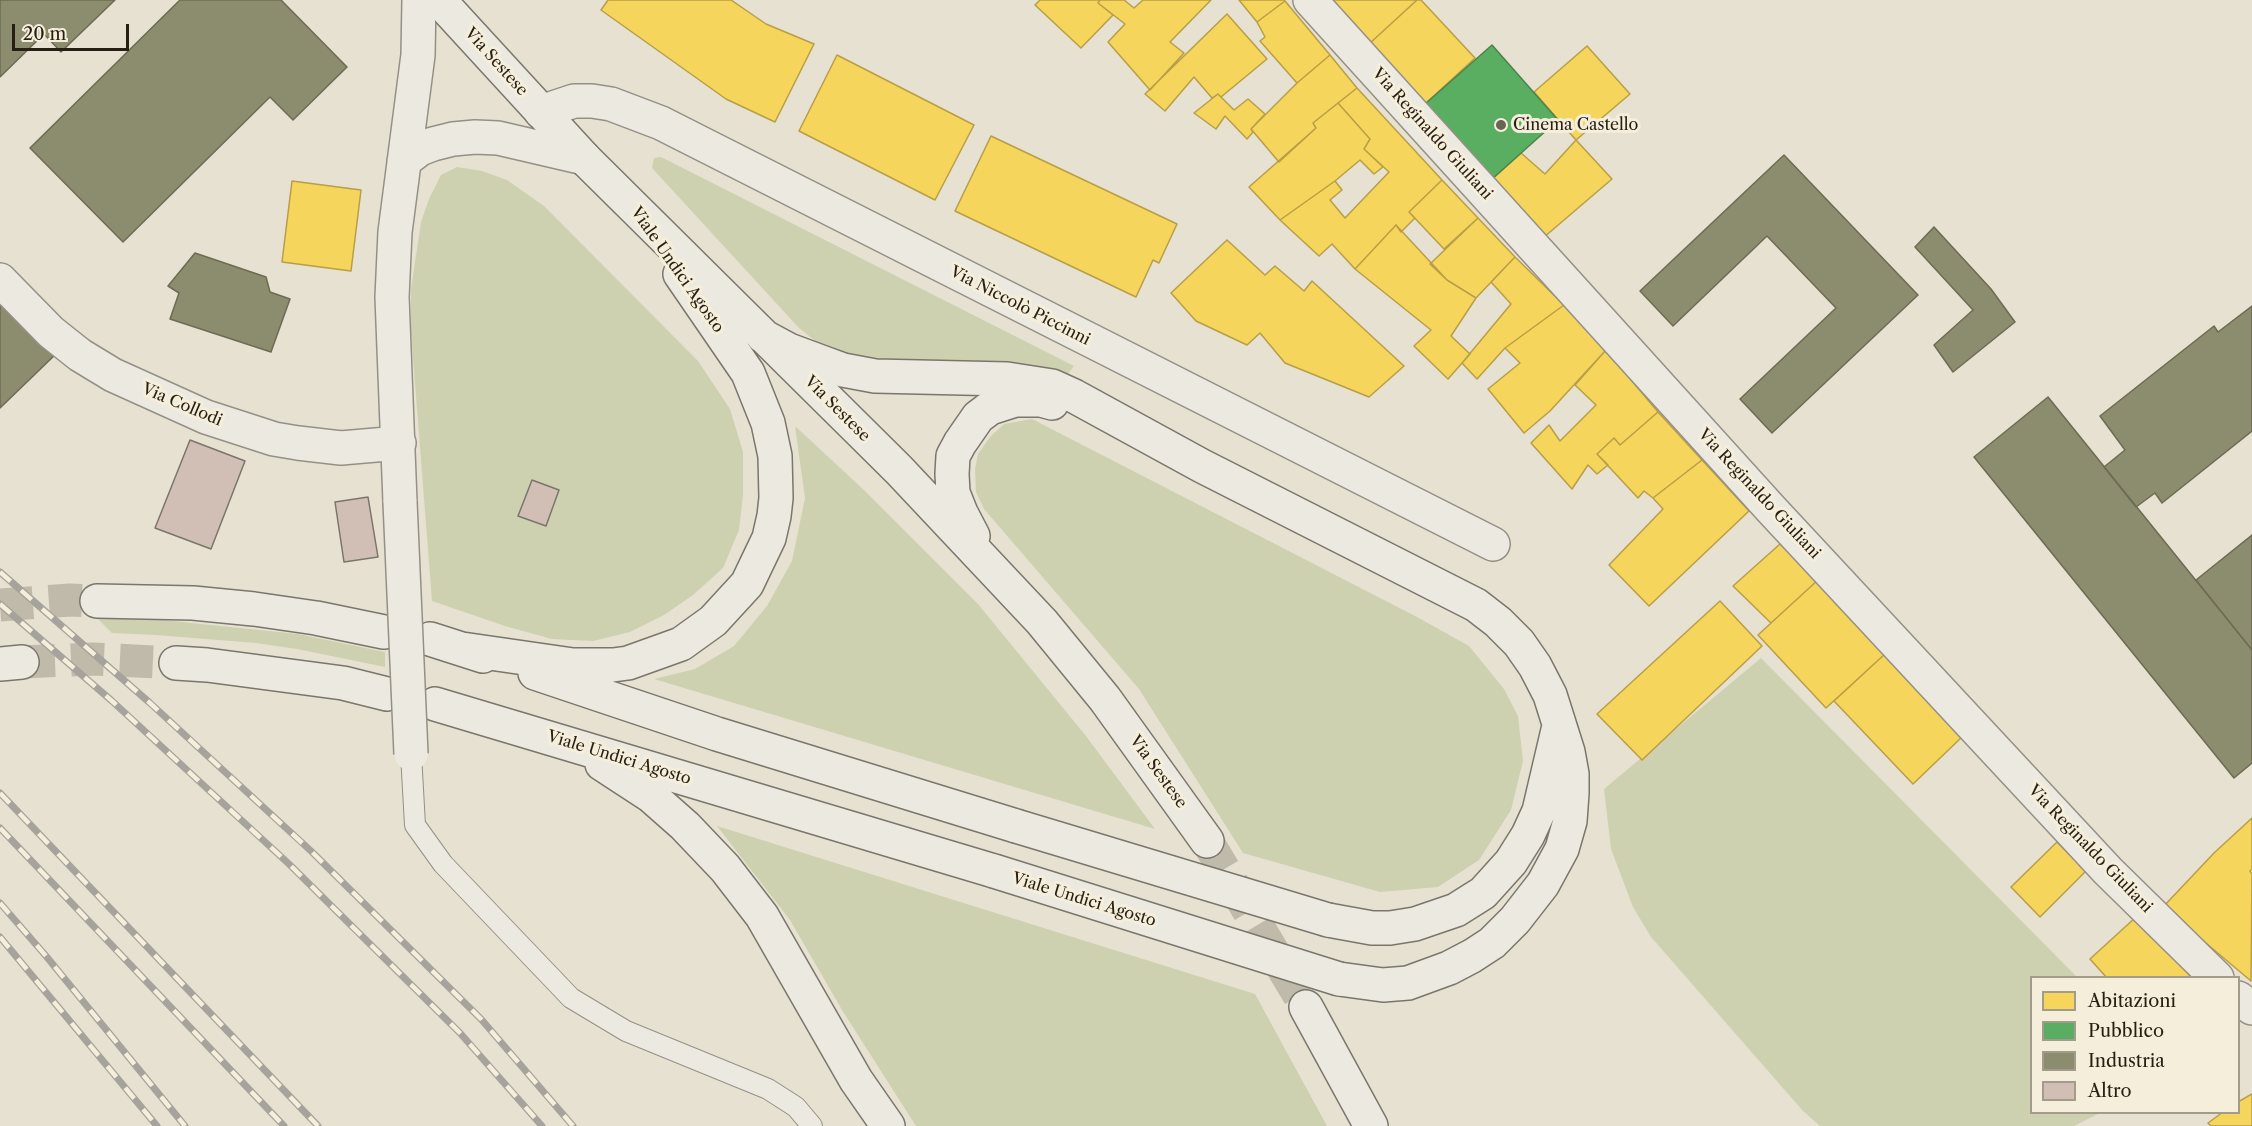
<!DOCTYPE html>
<meta charset="utf-8">
<style>
body{margin:0}
#map{position:relative;width:2252px;height:1126px;overflow:hidden;background:#e6e1d1;font-family:"Libre Caslon Text",serif}
canvas{display:block}
.legend{position:absolute;left:2030px;top:976px;width:210px;height:138px;box-sizing:border-box;background:#f5eedb;border:2px solid #a39b8b;margin:0;padding:8px 10px;list-style:none;font-size:18px;color:#281f14}
.legend li{display:flex;align-items:center;gap:12px;height:30px}
.legend b{width:30px;border:2px solid #a39b8b}
.scale{position:absolute;left:12px;top:24px;width:117px;height:27px;box-sizing:border-box;border:3px solid #281f14;border-top:0;padding-left:8px;font-size:18px;line-height:21px;white-space:nowrap;color:#281f14;-webkit-text-stroke:4px #f5eedb;paint-order:stroke}
</style>
<div id="map">
<canvas width="2252" height="1126"></canvas>
<ul class="legend">
<li><b style="height:16px;background:#f6d55c"></b>Abitazioni</li>
<li><b style="height:16px;background:#5aae61"></b>Pubblico</li>
<li><b style="height:16px;background:#8c8c6e"></b>Industria</li>
<li><b style="height:16px;background:#d1bfb6"></b>Altro</li>
</ul>
<div class="scale">20 m</div>
</div>
<script>
const c = document.querySelector('canvas').getContext('2d');
c.lineJoin = 'round';
function fill(path, color) {
  c.fillStyle = color;
  c.fill(path, 'evenodd');
}
function shape(rows) {
  const path = new Path2D();
  for (const r of rows) {
    path.moveTo(r[0], r[1]);
    for (let i = 2; i < r.length; i += 2) path.lineTo(r[i], r[i + 1]);
  }
  return path;
}
function trace(path, color, width, dash) {
  c.strokeStyle = color;
  c.lineWidth = width;
  c.lineCap = dash ? 'butt' : 'round';
  c.setLineDash(dash || []);
  c.stroke(path);
}
function label(font, color, halo, rows, align = 'center') {
  c.font = font + ' "Libre Caslon Text",serif';
  c.lineWidth = 6;
  c.setLineDash([]);
  c.textBaseline = 'middle';
  c.strokeStyle = halo;
  c.fillStyle = color;
  for (const [text, x, y, turn = 0] of rows) {
    c.save();
    c.translate(x, y);
    c.rotate((+turn || 0) * Math.PI / 180);
    c.textAlign = isNaN(turn) ? turn : align;
    if (halo) c.strokeText(text, 0, 0);
    c.fillText(text, 0, 0);
    c.restore();
  }
}
fill(shape([
 [661,157,1074,366,1067,375,870,365,818,343,799,328,652,168,654,158],
 [457,167,482,171,507,180,544,206,698,361,730,409,743,452,743,495,739,530,723,568,693,595,664,615,630,632,593,641,552,639,505,626,432,601,411,332,411,289,421,222,429,199,441,175],
 [1032,419,1417,617,1469,646,1504,689,1518,716,1523,761,1511,810,1479,860,1438,887,1380,892,1243,853,1139,689,984,509,976,492,975,469,978,454,990,437,1004,424],
 [795,426,865,491,978,604,1086,736,1155,829,654,679,695,669,734,646,767,606,792,561,805,498],
 [98,619,153,619,298,634,385,652,385,667,297,649,256,643,156,635,112,633],
 [1761,658,2077,977,2032,978,2032,1112,2100,1113,2074,1126,1820,1126,1803,1111,1651,937,1633,907,1611,849,1604,789],
 [717,826,1255,994,1327,1126,916,1126,842,1010,790,920]
]), '#ced1af');
const homes = shape([
 [608,0,731,0,766,24,814,44,775,122,726,99,601,10,608,0],
 [1040,0,1100,0,1098,3,1113,15,1081,48,1035,5,1040,0],
 [1100,0,1124,0,1134,8,1143,0,1211,0,1170,42,1184,53,1150,90,1108,42,1125,24,1098,3,1100,0],
 [1239,0,1284,0,1285,1,1257,22,1239,0],
 [1325,0,1417,0,1369,44,1325,0],
 [1417,0,1421,0,1475,58,1425,104,1369,44,1417,0],
 [1285,1,1330,55,1297,83,1260,41,1265,37,1257,22,1285,1],
 [1227,14,1267,59,1221,97,1218,94,1212,98,1194,77,1165,111,1145,94,1227,14],
 [1587,46,1630,94,1576,140,1534,92,1587,46],
 [837,55,974,125,935,200,799,131,837,55],
 [1330,55,1357,88,1313,123,1316,128,1279,162,1251,129,1297,83,1330,55],
 [1357,88,1442,180,1409,212,1415,218,1401,232,1396,225,1355,269,1332,244,1319,256,1280,220,1335,181,1342,190,1330,200,1345,218,1389,172,1364,149,1370,139,1338,103,1357,88],
 [1218,94,1234,110,1248,99,1265,114,1251,129,1253,132,1247,139,1225,116,1216,129,1194,113,1218,94],
 [1338,103,1370,139,1364,149,1383,167,1374,174,1360,160,1335,181,1280,220,1249,187,1316,128,1313,123,1338,103],
 [991,136,1177,224,1159,263,1153,260,1136,297,955,211,991,136],
 [1576,140,1612,179,1543,238,1491,180,1521,153,1545,174,1576,140],
 [1442,180,1478,218,1444,249,1409,212,1442,180],
 [292,181,361,190,351,271,282,262,292,181],
 [1478,218,1515,257,1476,298,1447,280,1430,264,1478,218],
 [1396,225,1447,280,1476,298,1451,336,1470,354,1448,379,1414,346,1431,330,1355,269,1396,225],
 [1227,240,1265,275,1275,266,1304,291,1312,281,1404,366,1369,397,1285,363,1260,333,1247,345,1196,321,1171,293,1227,240],
 [1515,257,1564,305,1505,348,1477,379,1462,363,1511,304,1491,282,1515,257],
 [1564,305,1606,350,1550,411,1524,433,1488,389,1520,363,1505,348,1564,305],
 [1606,350,1658,412,1620,445,1614,438,1597,454,1608,465,1597,474,1588,465,1572,489,1531,443,1549,425,1560,441,1596,405,1575,385,1606,350],
 [1658,412,1702,460,1653,498,1644,491,1638,498,1597,454,1614,438,1620,445,1658,412],
 [1702,460,1749,511,1649,606,1609,565,1663,509,1653,498,1702,460],
 [1780,544,1819,579,1771,623,1733,586,1780,544],
 [1819,579,1886,653,1826,708,1758,635,1819,579],
 [1720,601,1762,646,1642,760,1597,714,1720,601],
 [1886,653,1963,736,1913,784,1834,701,1886,653],
 [2252,818,2252,869,2250,871,2252,874,2251,981,2163,907,2214,853,2252,818],
 [2057,842,2086,871,2040,917,2011,887,2057,842],
 [2136,917,2192,978,2107,978,2090,959,2136,917],
 [2252,1094,2252,1126,2211,1126,2208,1123,2223,1112,2238,1112,2238,1102,2252,1094]
]);
fill(homes, '#f6d55c');
trace(homes, '#b89e46', 1.5);
const public = shape([
 [1492,45,1558,120,1491,180,1425,104,1492,45]
]);
fill(public, '#5aae61');
trace(public, '#4b834a', 1.5);
const industry = shape([
 [0,0,115,0,61,52,44,34,0,77,0,0],
 [180,0,281,0,347,67,293,120,270,97,123,242,30,148,180,0],
 [1784,155,1918,295,1772,433,1740,399,1836,308,1767,236,1673,326,1640,291,1784,155],
 [1934,227,1991,289,2015,322,1953,372,1934,345,1973,310,1915,247,1934,227],
 [195,253,266,277,270,292,290,299,271,352,170,319,179,293,168,286,195,253],
 [0,295,57,353,0,408,0,295],
 [2252,306,2252,431,2162,503,2155,493,2136,507,2104,467,2125,450,2100,416,2214,326,2218,332,2252,306],
 [2048,397,2252,650,2252,763,2234,778,1974,457,2048,397],
 [2252,535,2252,650,2196,580,2252,535]
]);
fill(industry, '#8c8c6e');
trace(industry, '#6e6b53', 1.5);
const building = shape([
 [190,440,245,461,211,549,155,528,190,440],
 [532,480,559,490,546,526,518,516,532,480],
 [368,497,378,557,344,562,335,502,368,497]
]);
fill(building, '#d1bfb6');
trace(building, '#7a766c', 1.5);
trace(shape([
 [0,605,70,600,97,601],
 [22,662,93,659,176,663],
 [1207,841,1306,1007]
]), '#c0baab', 33, [33, 16]);
const lane = shape([
 [411,754,415,825,443,864,571,998,626,1031,768,1089,796,1107,812,1126]
]);
const street = shape([
 [1310,0,1771,509,2108,871,2217,978],
 [541,112,574,101,592,101,611,104,661,123,1493,544],
 [404,161,420,149,433,144,453,139,475,137,498,138,584,158],
 [0,280,51,332,80,355,113,375,206,417,274,439,298,443,341,448,399,443],
 [400,502,392,297,395,232,418,55,419,0],
 [2238,998,2252,1008]
]);
const secondary = shape([
 [439,0,584,158,899,470,1042,622,1105,699,1207,841],
 [763,336,789,350,824,363,843,370,875,376,1007,379,1052,386,1074,396,1202,466,1476,605,1498,622,1519,643,1535,666,1550,695,1568,752,1572,774,1572,793,1570,821,1562,849,1543,884,1515,920,1492,943,1472,956,1449,968,1408,983,1383,985,1339,979],
 [973,536,961,513,953,493,952,474,953,456,960,443,978,417,990,408,1015,400,1041,400,1052,403],
 [97,601,193,603,254,609,316,618,384,632],
 [430,639,483,656],
 [462,649,573,665,613,665,628,663,681,644,713,621,747,584,769,538,774,516,776,498,775,456,768,423,748,373,680,274],
 [176,663,207,665,343,683,387,694],
 [0,664,22,662],
 [535,673,717,734,1016,826],
 [435,704,994,871],
 [602,764,651,796,685,826,725,868,762,916,856,1080,888,1126],
 [1328,920,1372,928,1390,928,1415,924,1456,910,1483,893,1511,862,1528,835,1539,811,1558,730],
 [1306,1007,1371,1126]
]);
trace(lane, '#959086', 22);
trace(street, '#959086', 36);
trace(secondary, '#7a766c', 36);
trace(lane, '#ece9e0', 20);
trace(street, '#ece9e0', 33);
trace(secondary, '#ece9e0', 33);
const rail = shape([
 [0,572,150,703,311,851,481,1019,573,1126],
 [0,604,112,701,289,864,460,1033,542,1126],
 [0,793,318,1126],
 [0,828,284,1126],
 [0,903,46,956,185,1126],
 [0,937,157,1126]
]);
trace(rail, '#a6a39c', 7);
trace(rail, '#f5eedb', 4.5, [14]);
const streetBridge = shape([
 [400,502,411,754]
]);
const secondaryBridge = shape([
 [1016,826,1328,920],
 [994,871,1339,979]
]);
trace(streetBridge, '#959086', 36, []);
trace(secondaryBridge, '#7a766c', 36, []);
trace(streetBridge, '#ece9e0', 33);
trace(secondaryBridge, '#ece9e0', 33);
for (const [x, y, r, color] of [
 [1501,125,6,"#6a6356"]
]) {
  const dot = new Path2D();
  dot.arc(x, y, r, 0, 2 * Math.PI);
  c.fillStyle = color;
  c.fill(dot);
  trace(dot, '#f5eedb', 2);
}
label('16px', '#281f14', '#f5eedb', [
 ["Via Sestese",496,62,48],
 ["Via Reginaldo Giuliani",1432,134,48],
 ["Viale Undici Agosto",677,270,55],
 ["Via Niccolò Piccinni",1020,306,27],
 ["Via Collodi",182,405,23],
 ["Via Sestese",837,409,45],
 ["Via Reginaldo Giuliani",1759,494,47],
 ["Viale Undici Agosto",619,758,17],
 ["Via Sestese",1158,772,54],
 ["Via Reginaldo Giuliani",2090,849,46],
 ["Viale Undici Agosto",1084,900,17]
]);
label('16px', '#281f14', '#f5eedb', [
 ["Cinema Castello",1513,125]
], 'left');
</script>
